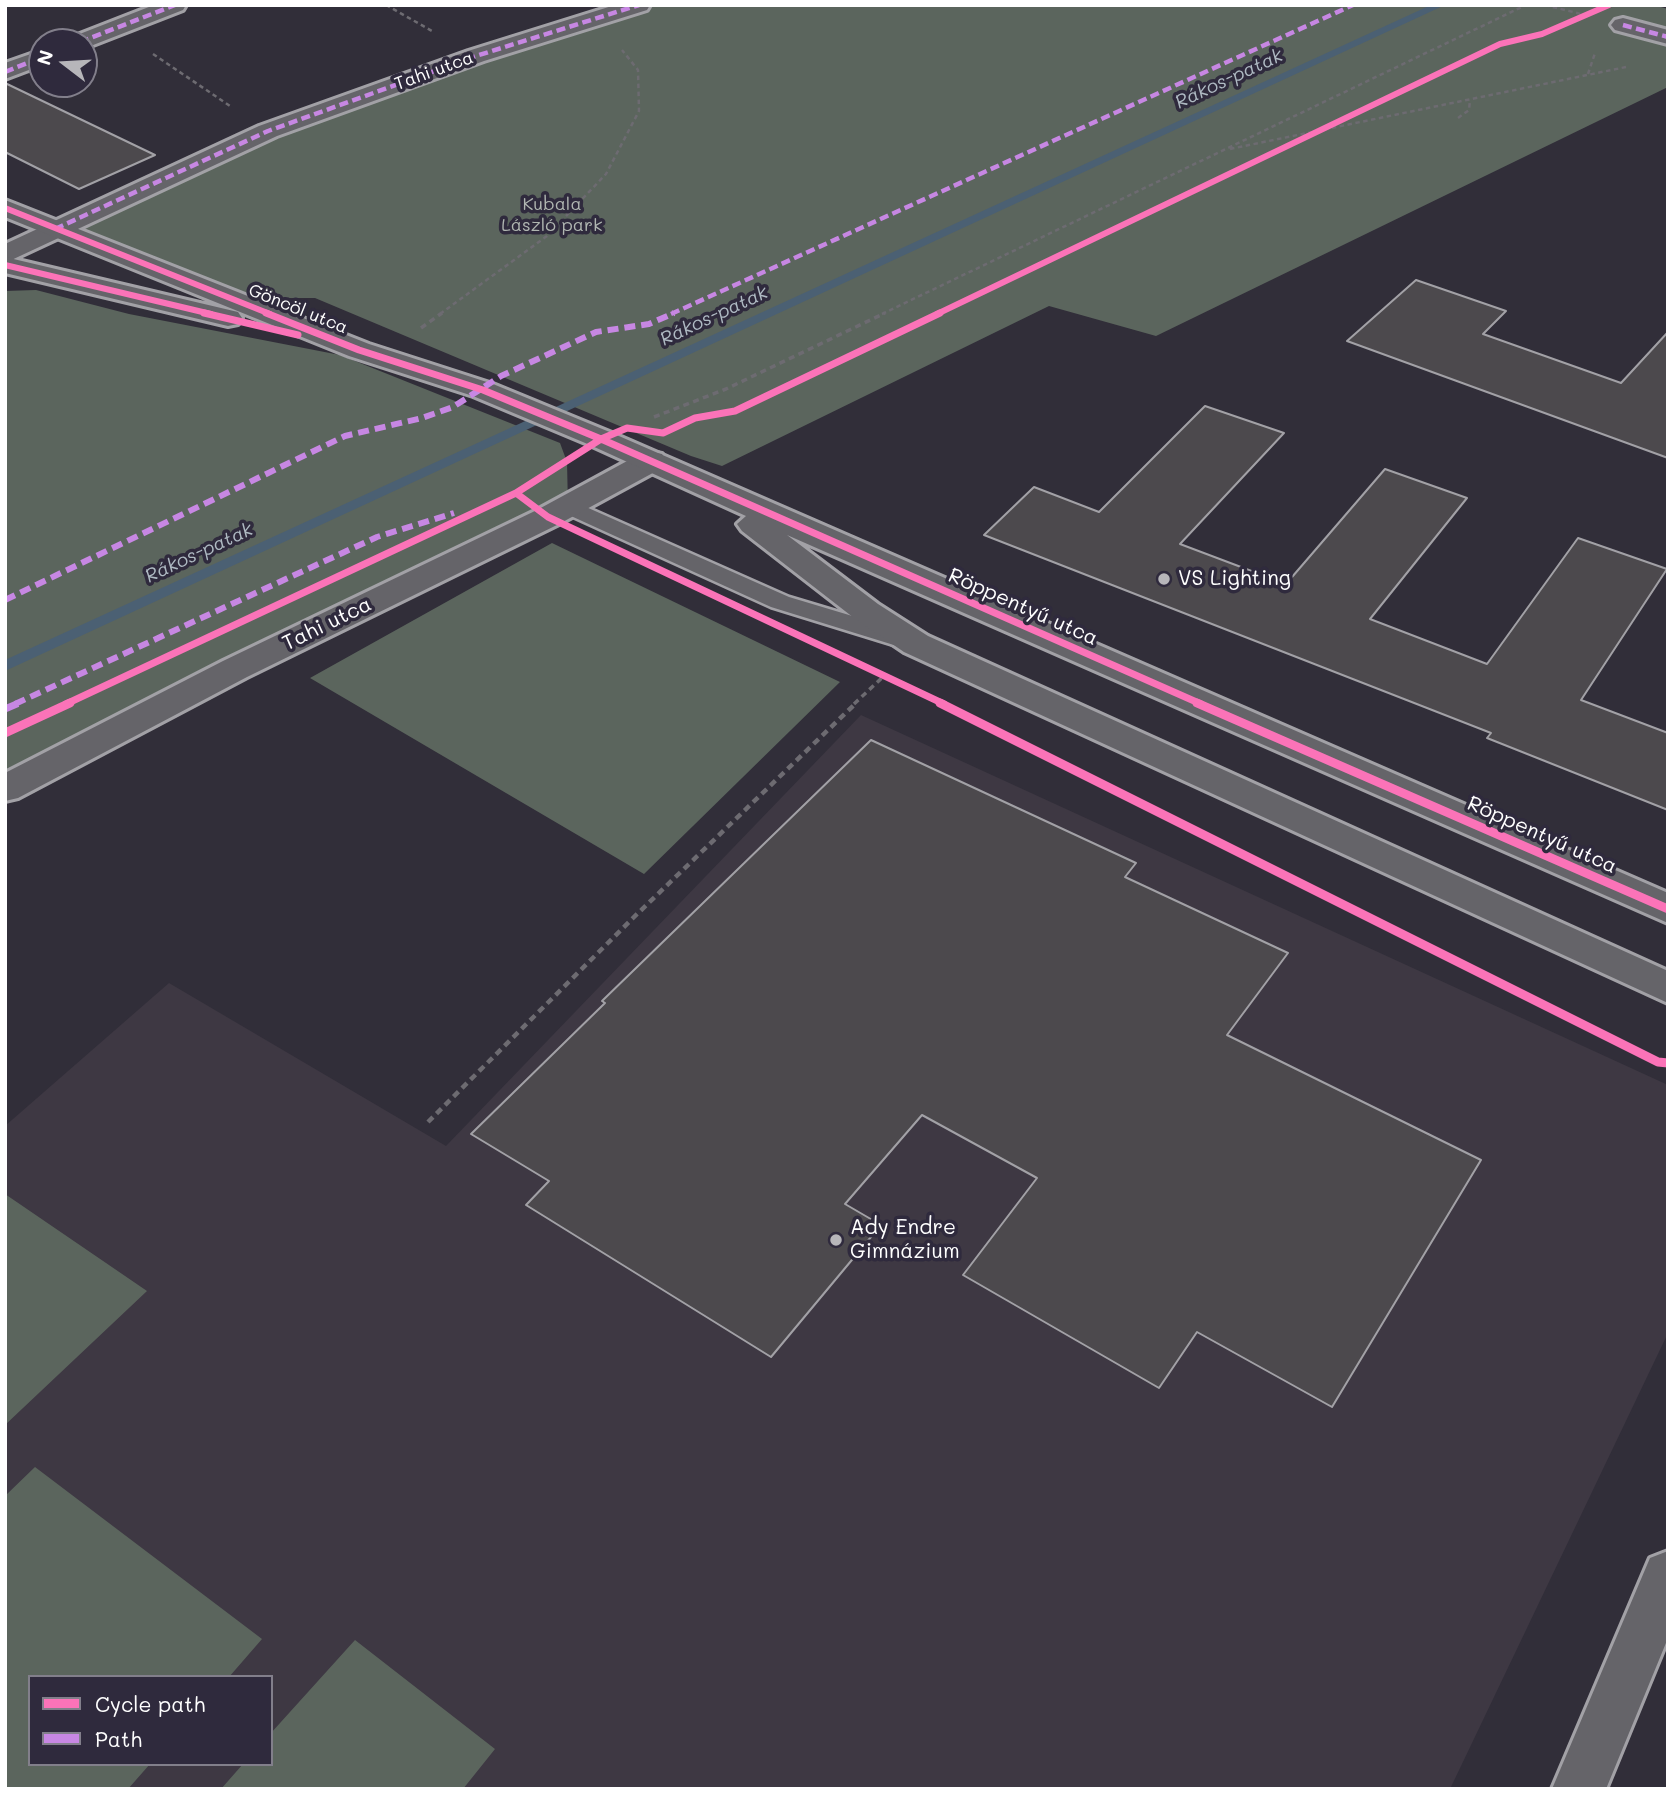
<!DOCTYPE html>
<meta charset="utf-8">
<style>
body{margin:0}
#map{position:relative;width:1673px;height:1794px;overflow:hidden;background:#312e39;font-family:Mali,sans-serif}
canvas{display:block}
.frame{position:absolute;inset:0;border:7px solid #fff;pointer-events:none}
.legend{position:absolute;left:28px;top:1675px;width:245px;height:91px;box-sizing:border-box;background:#2f2a3d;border:2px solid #827f8b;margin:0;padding:9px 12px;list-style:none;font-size:21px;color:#fff}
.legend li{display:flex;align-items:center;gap:14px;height:35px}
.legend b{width:35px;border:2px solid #827f8b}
.north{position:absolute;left:28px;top:28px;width:70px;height:70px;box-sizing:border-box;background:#2f2a3d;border:2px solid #827f8b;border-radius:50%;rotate:287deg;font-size:19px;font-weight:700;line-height:28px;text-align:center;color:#fff}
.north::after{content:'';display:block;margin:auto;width:24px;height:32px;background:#b7b6ba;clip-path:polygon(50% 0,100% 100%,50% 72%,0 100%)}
</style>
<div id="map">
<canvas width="1673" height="1794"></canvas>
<div class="frame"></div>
<ul class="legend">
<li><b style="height:9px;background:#fb73b8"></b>Cycle path</li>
<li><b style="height:9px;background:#c787e3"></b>Path</li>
</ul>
<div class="north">N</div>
</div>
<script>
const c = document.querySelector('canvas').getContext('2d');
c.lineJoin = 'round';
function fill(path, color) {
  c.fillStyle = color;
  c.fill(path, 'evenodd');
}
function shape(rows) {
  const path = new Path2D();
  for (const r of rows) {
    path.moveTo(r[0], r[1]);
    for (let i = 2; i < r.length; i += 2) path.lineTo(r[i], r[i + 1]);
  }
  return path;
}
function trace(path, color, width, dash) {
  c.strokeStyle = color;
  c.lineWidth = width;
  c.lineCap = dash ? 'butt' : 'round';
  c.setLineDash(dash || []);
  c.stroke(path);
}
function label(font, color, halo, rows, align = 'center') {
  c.font = font + ' Mali,sans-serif';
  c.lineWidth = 7;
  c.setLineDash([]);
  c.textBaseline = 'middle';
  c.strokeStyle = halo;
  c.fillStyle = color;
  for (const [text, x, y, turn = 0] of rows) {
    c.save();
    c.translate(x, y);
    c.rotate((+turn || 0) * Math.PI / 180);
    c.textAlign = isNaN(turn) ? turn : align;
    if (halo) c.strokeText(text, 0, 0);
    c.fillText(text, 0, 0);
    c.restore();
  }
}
fill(shape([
 [861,715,1668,1085,1668,1333,1450,1789,5,1789,5,1126,169,983,446,1146],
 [30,1677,271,1677,271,1764,30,1764]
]), '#3e3843');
fill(shape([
 [639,5,1654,5,1668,9,1668,87,1156,336,1049,306,722,466,691,456,315,298,229,298,55,229,268,131],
 [36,290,129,314,340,355,560,443,567,462,568,506,5,789,5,291],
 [552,543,840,682,644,874,310,678],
 [5,1194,147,1291,5,1425],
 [35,1467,262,1639,229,1677,30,1677,30,1764,150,1764,128,1789,5,1789,5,1496],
 [355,1640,495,1749,463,1789,221,1789,243,1764,271,1764,271,1733]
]), '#5b655d');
fill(shape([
 [1431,5,1445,5,5,671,5,660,1431,5]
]), '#4b6073');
const building = shape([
 [5,83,155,155,79,189,5,152,5,83],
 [1416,280,1506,311,1483,334,1621,383,1668,332,1668,458,1347,341,1416,280],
 [1205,406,1284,433,1180,544,1286,584,1385,469,1467,498,1370,619,1487,664,1578,538,1667,569,1581,700,1668,733,1668,810,1487,738,1491,733,984,535,1034,487,1099,512,1205,406],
 [871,740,1136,863,1125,877,1288,953,1227,1035,1481,1160,1332,1407,1197,1332,1159,1388,963,1275,1037,1178,922,1115,845,1204,881,1225,771,1357,526,1205,549,1181,471,1134,605,1003,602,1001,871,740]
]);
fill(building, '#4c494d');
trace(building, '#a2a1a6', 2);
const service = shape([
 [568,499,789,597,919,636,922,642,919,648,910,650,771,607,560,511,557,506,560,501,568,499]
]);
const pedestrian = shape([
 [1623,18,1668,30,1668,44,1615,30,1611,25,1615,20,1623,18]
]);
const minor = shape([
 [154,5,186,5,183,10,88,47,84,48,84,42,68,42,72,37,154,5],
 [615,5,650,5,647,10,484,61,277,136,5,263,5,244,259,126,468,51,615,5],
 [42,50,42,65,5,79,5,63,42,50],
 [651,452,662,454,666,461,662,468,559,524,247,677,18,798,5,801,5,773,223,661,537,510,640,454,651,452],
 [1668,1551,1668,1638,1606,1789,1552,1789,1650,1558,1668,1551]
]);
const tertiary = shape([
 [5,200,369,344,493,384,612,433,1668,893,1668,923,787,535,878,604,928,636,1668,971,1668,1003,904,652,854,618,742,531,737,524,746,516,590,445,473,396,349,356,5,217,5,200],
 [5,257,238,312,242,318,238,324,228,326,5,273,5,257]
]);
trace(service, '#a2a1a6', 5);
trace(pedestrian, '#a2a1a6', 6);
trace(minor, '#a2a1a6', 6);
trace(tertiary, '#a2a1a6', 6);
trace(shape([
 [386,5,432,31],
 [1545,5,1585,15],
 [153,54,230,106],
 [1588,74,1595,53],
 [1458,118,1469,110,1470,100],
 [1230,149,1626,67],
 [440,314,547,236,606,174,639,111,638,70,622,50],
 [882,314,1526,5]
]), '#6d6b71', 2.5, [4.5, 3.5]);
trace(shape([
 [421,328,442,313],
 [654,417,726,389,885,313],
 [854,704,886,674]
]), '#6d6b71', 3.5, [6, 4.5]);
trace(shape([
 [428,1122,633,918,856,703]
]), '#6d6b71', 4.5, [7, 5]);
fill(service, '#656469');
fill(pedestrian, '#656469');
fill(minor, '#656469');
fill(tertiary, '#656469');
trace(shape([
 [1623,25,1668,37],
 [80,42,175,5],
 [5,72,42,57],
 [55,229,268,131,476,56,639,5],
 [671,314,1353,5]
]), '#c787e3', 4.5, [9, 4.5]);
trace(shape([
 [5,600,345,436,422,418,453,407,501,376,596,332,649,324,674,313],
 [15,704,377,537,454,513]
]), '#c787e3', 6, [11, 6]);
trace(shape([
 [5,709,19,703]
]), '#c787e3', 7, [14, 7]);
trace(shape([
 [5,208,270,314],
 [5,265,211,314],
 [937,314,1500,44,1542,34,1609,5]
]), '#fb73b8', 6);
trace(shape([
 [204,313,298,335],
 [266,313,359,350,483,390,601,439,1201,704],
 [516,493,548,517,944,704],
 [66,704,516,493,601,439,627,428,663,433,695,418,735,411,940,313]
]), '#fb73b8', 7);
trace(shape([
 [940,703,1658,1062,1668,1063],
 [1197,703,1668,909],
 [5,733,70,703]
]), '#fb73b8', 9);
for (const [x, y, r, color] of [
 [1164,579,7,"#b7b6ba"],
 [836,1240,7,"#b7b6ba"]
]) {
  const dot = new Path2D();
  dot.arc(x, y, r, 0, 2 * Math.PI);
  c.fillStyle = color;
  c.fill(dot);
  trace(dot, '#2f2a3d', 2.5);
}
label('18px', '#fff', '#2f2a3d', [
 ["Tahi utca",434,71,-20],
 ["Göncöl utca",298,309,22]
]);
label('18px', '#b0b6b1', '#2f2a3d', [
 ["Kubala",552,204],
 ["László park",552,225]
]);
label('italic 19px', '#afbac3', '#2f2a3d', [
 ["Rákos-patak",1229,79,-25],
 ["Rákos-patak",714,316,-25],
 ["Rákos-patak",199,553,-25]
]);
label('21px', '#fff', '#2f2a3d', [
 ["VS Lighting",1178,579],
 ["Ady Endre",850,1228],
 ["Gimnázium",850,1252]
], 'left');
label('21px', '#fff', '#2f2a3d', [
 ["Röppentyű utca",1023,607,24],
 ["Tahi utca",327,624,-26],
 ["Röppentyű utca",1542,835,24]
]);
</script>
